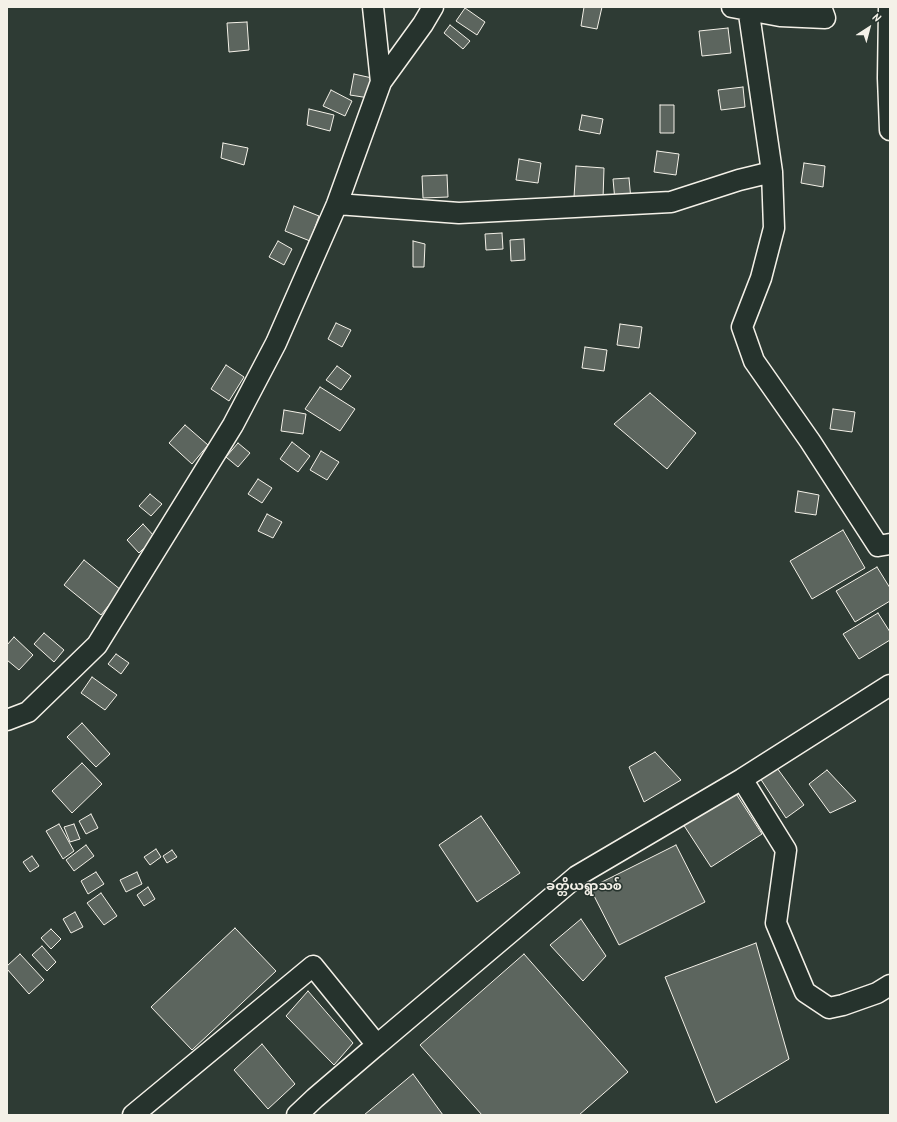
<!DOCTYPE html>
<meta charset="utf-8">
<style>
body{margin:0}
#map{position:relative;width:897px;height:1122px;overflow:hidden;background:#2e3b34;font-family:Kalam,sans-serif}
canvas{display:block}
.frame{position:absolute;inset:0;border:8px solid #f4f1e8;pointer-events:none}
.north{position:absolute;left:849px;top:8px;width:40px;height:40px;-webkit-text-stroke:3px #26332d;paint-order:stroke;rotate:36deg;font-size:11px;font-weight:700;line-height:16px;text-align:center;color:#f4f1e8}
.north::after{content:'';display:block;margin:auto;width:14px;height:18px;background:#f4f1e8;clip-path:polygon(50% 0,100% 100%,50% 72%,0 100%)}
</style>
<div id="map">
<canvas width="897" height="1122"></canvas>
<div class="frame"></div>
<div class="north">N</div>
</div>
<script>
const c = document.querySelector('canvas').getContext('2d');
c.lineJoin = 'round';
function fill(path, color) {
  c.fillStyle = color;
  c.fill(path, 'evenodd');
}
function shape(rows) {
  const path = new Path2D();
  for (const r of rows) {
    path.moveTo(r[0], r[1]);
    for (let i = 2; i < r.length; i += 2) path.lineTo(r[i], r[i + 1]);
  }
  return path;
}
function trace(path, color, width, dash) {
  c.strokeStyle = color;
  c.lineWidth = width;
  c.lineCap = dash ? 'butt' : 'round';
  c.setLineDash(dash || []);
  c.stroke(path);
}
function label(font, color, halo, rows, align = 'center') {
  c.font = font + ' Kalam,"Noto Sans Myanmar",sans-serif';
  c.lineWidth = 3;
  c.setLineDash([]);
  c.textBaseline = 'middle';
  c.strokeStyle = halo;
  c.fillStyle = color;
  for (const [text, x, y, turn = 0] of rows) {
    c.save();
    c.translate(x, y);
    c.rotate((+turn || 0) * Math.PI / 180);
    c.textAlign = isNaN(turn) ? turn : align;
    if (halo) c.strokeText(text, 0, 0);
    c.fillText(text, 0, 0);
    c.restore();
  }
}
const building = shape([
 [584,7,602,7,597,29,581,26,584,7],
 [465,8,485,22,477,35,456,21,465,8],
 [247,22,249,50,229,52,227,23,247,22],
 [450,25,470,41,463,49,444,33,450,25],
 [728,28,731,53,702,56,699,31,728,28],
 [354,74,372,78,369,98,350,95,354,74],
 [743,87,745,107,721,110,718,90,743,87],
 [331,90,352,101,345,116,323,106,331,90],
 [660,105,674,105,674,133,660,133,660,105],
 [309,109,334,115,330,131,307,125,309,109],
 [582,115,603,119,600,134,579,130,582,115],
 [223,143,248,148,244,165,221,158,223,143],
 [657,151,679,154,676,175,654,172,657,151],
 [519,159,541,163,538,183,516,180,519,159],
 [804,163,825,166,823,187,801,183,804,163],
 [576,166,604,168,603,199,574,197,576,166],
 [447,175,448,197,423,198,422,176,447,175],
 [629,178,631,200,615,201,613,179,629,178],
 [294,206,319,216,310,241,285,231,294,206],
 [502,233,503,249,486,250,485,234,502,233],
 [524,239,525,260,511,261,510,240,524,239],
 [278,241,292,249,284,265,269,257,278,241],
 [413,241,425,244,424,267,413,267,413,241],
 [336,323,351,330,342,347,328,339,336,323],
 [620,324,642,327,639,348,617,345,620,324],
 [585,347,607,350,604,371,582,368,585,347],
 [226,365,244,377,229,401,211,389,226,365],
 [337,366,351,376,341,390,326,380,337,366],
 [320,387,355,409,340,431,305,409,320,387],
 [650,393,696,433,667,469,614,424,650,393],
 [833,409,855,412,852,432,830,429,833,409],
 [284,410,306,414,303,434,281,431,284,410],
 [185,425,208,445,192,464,169,443,185,425],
 [292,442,310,456,298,472,280,459,292,442],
 [238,443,250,453,238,467,226,457,238,443],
 [321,451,339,462,327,480,310,470,321,451],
 [258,479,272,488,262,503,248,494,258,479],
 [798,491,819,495,816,515,795,512,798,491],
 [150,494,162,504,151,516,139,506,150,494],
 [267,514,282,522,273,538,258,531,267,514],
 [143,524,155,537,139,553,127,540,143,524],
 [843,530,865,568,812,599,790,561,843,530],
 [84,560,121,590,101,615,64,585,84,560],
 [877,567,890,588,890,601,855,622,836,591,877,567],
 [878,613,890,632,890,640,859,659,843,634,878,613],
 [44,633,64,650,54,662,34,644,44,633],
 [14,637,33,655,19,670,7,660,7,645,14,637],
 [116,654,129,663,121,674,108,664,116,654],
 [92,677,117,695,105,710,81,693,92,677],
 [82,723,110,754,96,767,67,737,82,723],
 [655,752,681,780,644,802,629,767,655,752],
 [82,763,102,784,72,813,52,791,82,763],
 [777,768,804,805,786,818,760,778,777,768],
 [827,770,856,801,830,813,809,784,827,770],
 [735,792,762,834,711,867,683,824,735,792],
 [91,814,98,828,86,834,79,821,91,814],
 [481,816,520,873,477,902,439,845,481,816],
 [59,824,74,851,63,859,46,831,59,824],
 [74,824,80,839,70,842,64,827,74,824],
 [86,845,94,856,74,871,66,860,86,845],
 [676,845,705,902,619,945,590,888,676,845],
 [156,849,161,857,150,865,144,857,156,849],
 [172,850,177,857,167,863,163,856,172,850],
 [32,856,39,866,30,872,23,862,32,856],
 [96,872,104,884,88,894,81,881,96,872],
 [137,872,142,884,126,892,120,880,137,872],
 [148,887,155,899,144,906,137,895,148,887],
 [101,893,117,916,104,925,87,903,101,893],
 [75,912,83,927,71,933,63,919,75,912],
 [581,919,606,956,583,981,550,945,581,919],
 [235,928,276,971,192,1050,151,1007,235,928],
 [51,929,61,939,51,949,41,938,51,929],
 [756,943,789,1059,716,1103,665,977,756,943],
 [42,946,56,962,47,971,32,955,42,946],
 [20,954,44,980,29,994,7,969,7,966,20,954],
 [524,954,628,1072,579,1115,482,1115,420,1045,524,954],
 [308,991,353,1043,334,1065,286,1016,308,991],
 [262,1044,295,1084,268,1109,234,1070,262,1044],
 [413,1074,443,1115,364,1115,413,1074]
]);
fill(building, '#5c655e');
trace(building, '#f4f1e8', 1);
const minor = shape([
 [732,7,780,16,825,18,821,7],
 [889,7,888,78,890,130],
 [381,82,423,24,433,7],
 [772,172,774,228,761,278,742,327,754,361,810,441,878,546,890,544],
 [337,204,459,213,671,202,739,180,772,172,748,7],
 [7,720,28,712,97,645,233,425,276,343,337,204,381,82,373,7],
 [742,779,786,850,776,923,805,992,829,1008,843,1005,877,993,890,985],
 [133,1115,313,966,377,1045,577,876,742,779,890,685],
 [297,1115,315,1098,377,1045]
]);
trace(minor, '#f4f1e8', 23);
trace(minor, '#26332d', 20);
label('bold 13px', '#f4f1e8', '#26332d', [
 ["ခတ္တိယရွာသစ်",584,888]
]);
</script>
